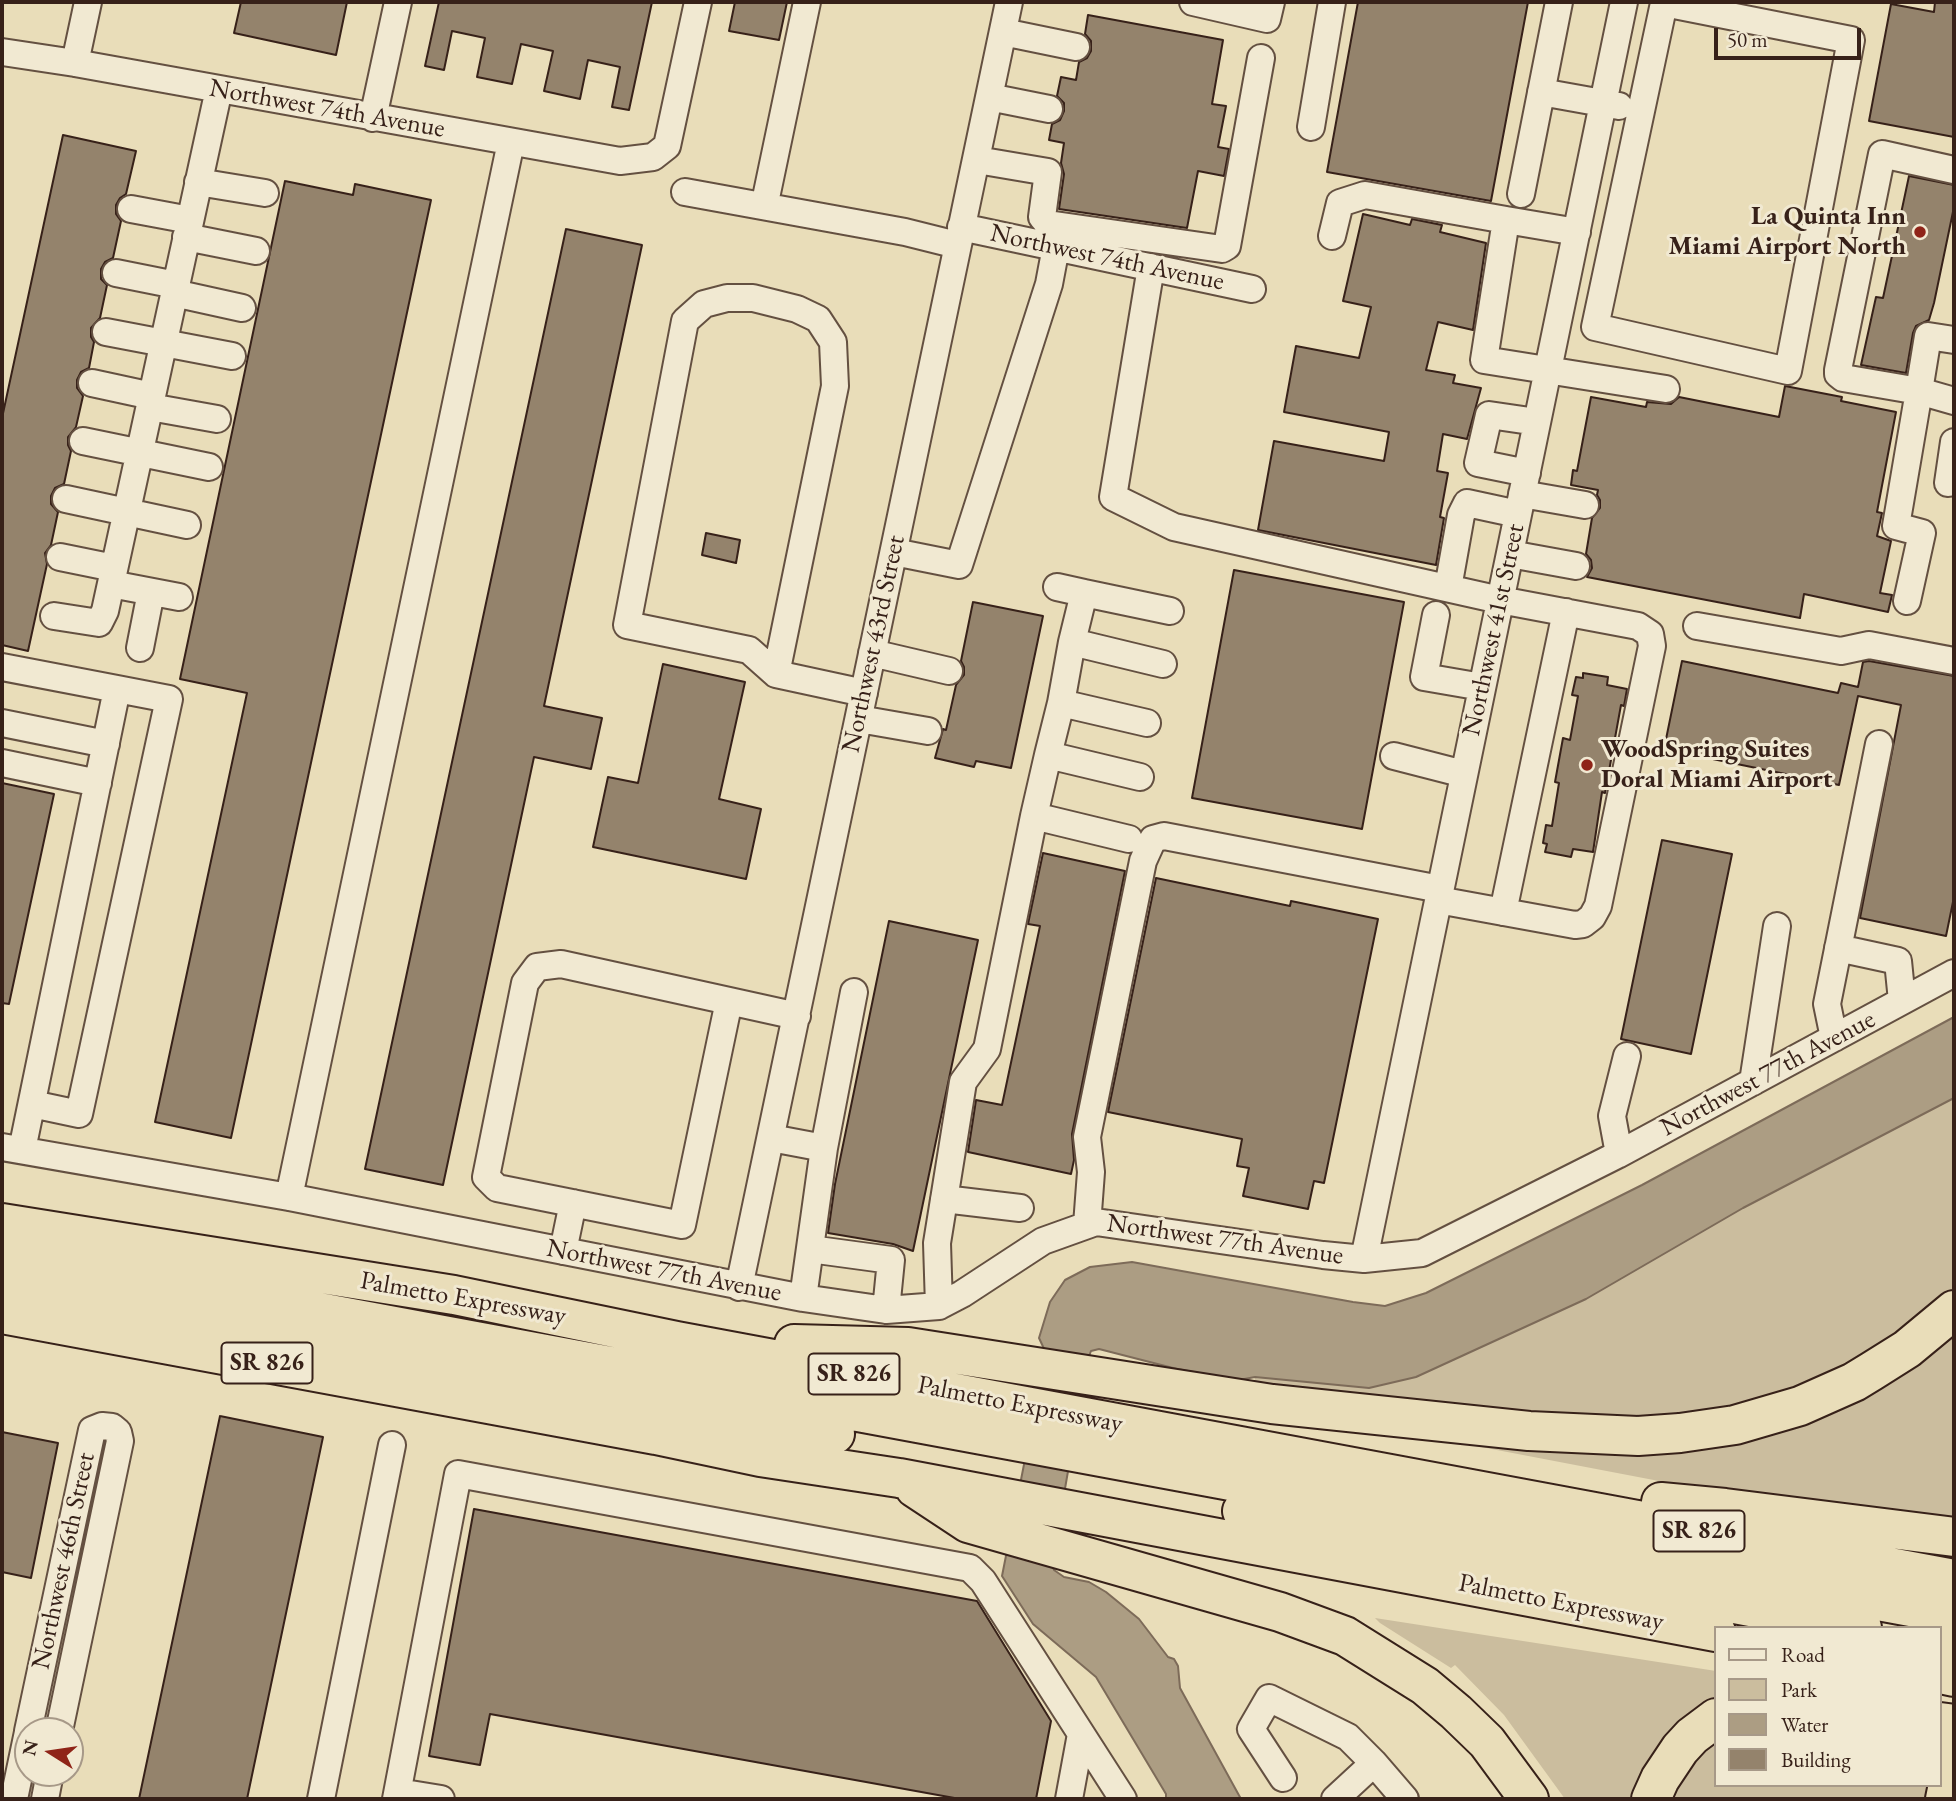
<!DOCTYPE html>
<style>
body{margin:0}
#map{position:relative;width:1956px;height:1801px;overflow:hidden;background:#e9ddb9;font-family:"EB Garamond",serif}
canvas{display:block}
.frame{position:absolute;inset:0;border:4px solid #372119;pointer-events:none}
.legend{position:absolute;left:1714px;top:1626px;width:228px;height:161px;box-sizing:border-box;background:#f1e9d2;border:2px solid #a79988;margin:0;padding:9px 12px;list-style:none;font-size:21px;color:#372119}
.legend li{display:flex;align-items:center;gap:14px;height:35px}
.legend b{width:35px;border:2px solid #a79988}
.north{position:absolute;left:14px;top:1717px;width:70px;height:70px;box-sizing:border-box;background:#f1e9d2;border:2px solid #a79988;border-radius:50%;rotate:282deg;font-size:19px;font-weight:700;line-height:28px;text-align:center;color:#372119}
.north::after{content:'';display:block;margin:auto;width:24px;height:32px;background:#8f2418;clip-path:polygon(50% 0,100% 100%,50% 72%,0 100%)}
.scale{position:absolute;left:1714px;top:28px;width:147px;height:32px;box-sizing:border-box;border:4px solid #372119;border-top:0;padding-left:9px;font-size:21px;line-height:24px;white-space:nowrap;color:#372119;-webkit-text-stroke:5px #f1e9d2;paint-order:stroke}
</style>
<div id="map">
<canvas width="1956" height="1801"></canvas>
<div class="frame"></div>
<ul class="legend">
<li><b style="height:9px;background:#f1e9d2"></b>Road</li>
<li><b style="height:19px;background:#cbbd9e"></b>Park</li>
<li><b style="height:19px;background:#ac9d83"></b>Water</li>
<li><b style="height:19px;background:#94836c"></b>Building</li>
</ul>
<div class="north">N</div>
<div class="scale">50 m</div>
</div>
<script>
const c = document.querySelector('canvas').getContext('2d');
c.lineJoin = 'round';
function fill(path, color) {
  c.fillStyle = color;
  c.fill(path, 'evenodd');
}
function shape(rows) {
  const path = new Path2D();
  for (const r of rows) {
    path.moveTo(r[0], r[1]);
    for (let i = 2; i < r.length; i += 2) path.lineTo(r[i], r[i + 1]);
  }
  return path;
}
function trace(path, color, width, dash) {
  c.strokeStyle = color;
  c.lineWidth = width;
  c.lineCap = dash ? 'butt' : 'round';
  c.setLineDash(dash || []);
  c.stroke(path);
}
function label(font, color, halo, rows, align = 'center') {
  c.font = font + ' "EB Garamond",serif';
  c.lineWidth = 6;
  c.setLineDash([]);
  c.textBaseline = 'middle';
  c.strokeStyle = halo;
  c.fillStyle = color;
  for (const [text, x, y, turn = 0] of rows) {
    c.save();
    c.translate(x, y);
    c.rotate((+turn || 0) * Math.PI / 180);
    c.textAlign = isNaN(turn) ? turn : align;
    if (halo) c.strokeText(text, 0, 0);
    c.fillText(text, 0, 0);
    c.restore();
  }
}
fill(shape([
 [1954,1098,1954,1287,1912,1325,1864,1358,1805,1387,1748,1407,1627,1420,1469,1412,1254,1386,1255,1377,1369,1388,1416,1377,1586,1299,1743,1208],
 [1954,1332,1954,1525,1706,1490,1476,1446,1477,1440,1626,1451],
 [1375,1618,1716,1671,1716,1702,1637,1799,1565,1799,1504,1715,1455,1665,1451,1668,1380,1623],
 [1716,1738,1716,1785,1932,1785,1929,1799,1667,1799,1677,1779]
]), '#cbbd9e');
const water = shape([
 [1954,1017,1954,1098,1743,1208,1586,1299,1416,1377,1369,1388,1255,1377,1239,1380,1177,1369,1099,1349,1091,1351,1087,1361,1052,1564,1054,1570,1064,1577,1089,1582,1106,1592,1139,1619,1168,1657,1174,1659,1178,1666,1180,1688,1241,1799,1166,1799,1166,1794,1096,1677,1033,1624,1002,1576,1046,1353,1039,1338,1050,1302,1065,1280,1090,1267,1132,1262,1353,1302,1385,1306,1426,1293,1642,1185,1954,1017]
]);
fill(water, '#ac9d83');
trace(water, '#7d6b59', 2);
const building = shape([
 [241,2,347,2,336,55,234,33,241,2],
 [439,2,652,2,629,110,612,107,620,67,588,60,580,99,544,91,553,51,521,44,512,84,477,77,485,38,452,31,444,70,425,66,439,2],
 [735,2,787,2,779,40,729,31,735,2],
 [1358,2,1528,2,1491,201,1327,172,1358,2],
 [1935,2,1954,2,1954,137,1869,121,1891,4,1934,12,1935,2],
 [1088,15,1223,40,1212,104,1226,106,1218,147,1229,149,1224,176,1198,171,1187,228,1059,209,1064,174,1061,163,1064,143,1049,140,1052,124,1060,120,1064,111,1064,103,1057,96,1061,77,1076,80,1079,62,1087,58,1091,51,1091,41,1085,34,1088,15],
 [63,135,136,151,126,194,120,198,116,205,116,214,121,221,113,258,105,262,101,269,101,279,107,285,100,318,91,328,91,337,94,342,89,368,81,372,77,380,77,388,83,396,76,427,68,437,68,445,71,451,64,484,55,488,51,496,51,504,58,512,51,545,45,553,47,564,28,651,2,645,2,418,63,135],
 [1909,176,1954,185,1954,207,1934,303,1929,320,1916,326,1913,333,1906,373,1861,365,1876,297,1883,298,1909,176],
 [285,181,353,195,355,184,431,200,231,1138,155,1122,247,693,180,679,285,181],
 [1363,214,1410,225,1412,219,1442,225,1440,232,1486,243,1473,330,1438,322,1426,370,1455,375,1453,383,1481,388,1467,439,1443,434,1437,471,1448,473,1440,517,1444,518,1436,565,1258,530,1274,441,1384,461,1389,432,1284,412,1296,346,1359,358,1371,307,1343,301,1363,214],
 [566,229,642,245,544,706,602,718,591,769,534,757,443,1185,365,1169,566,229],
 [1785,386,1842,397,1841,401,1896,412,1877,512,1882,513,1877,536,1891,541,1880,593,1892,595,1888,612,1804,594,1800,618,1587,577,1592,568,1591,560,1586,554,1592,518,1600,508,1600,500,1597,495,1598,490,1571,485,1573,470,1577,471,1591,397,1646,407,1647,402,1671,404,1679,397,1779,417,1785,386],
 [706,533,740,540,736,563,702,555,706,533],
 [1234,570,1404,602,1362,829,1192,798,1234,570],
 [973,602,1043,616,1011,768,976,761,974,767,935,758,943,729,946,730,956,685,964,675,964,667,961,661,973,602],
 [1682,661,1838,693,1841,683,1858,687,1863,662,1869,661,1954,676,1954,897,1946,936,1860,918,1901,705,1858,696,1839,785,1664,749,1682,661],
 [663,664,745,682,719,799,761,809,746,879,593,847,608,777,638,783,663,664],
 [1583,673,1608,677,1607,685,1627,689,1624,706,1621,705,1605,793,1602,792,1593,852,1573,849,1571,857,1545,852,1547,844,1543,843,1546,825,1552,826,1559,783,1555,782,1563,738,1570,740,1578,696,1572,695,1576,677,1583,678,1583,673],
 [2,783,54,794,9,1004,2,1003,2,783],
 [1662,840,1732,854,1691,1054,1621,1039,1662,840],
 [1043,853,1125,871,1072,1134,1074,1160,1071,1174,968,1152,976,1100,1002,1105,1040,926,1028,924,1043,853],
 [1156,878,1290,906,1291,901,1378,919,1324,1183,1314,1181,1308,1209,1243,1196,1249,1168,1237,1166,1242,1139,1108,1112,1156,878],
 [889,921,978,940,913,1251,893,1244,828,1233,835,1184,889,921],
 [220,1416,323,1437,247,1799,139,1799,220,1416],
 [2,1432,58,1443,31,1578,2,1572,2,1432],
 [474,1509,977,1601,1051,1721,1036,1799,960,1799,490,1714,480,1765,429,1756,474,1509]
]);
fill(building, '#94836c');
trace(building, '#372119', 2);
const minor = shape([
 [1193,2,1267,19,1271,2],
 [1664,3,1851,40,1788,371,1595,327,1664,3],
 [1003,32,1076,47],
 [2,52,75,63,620,161,653,157,667,146,698,2],
 [75,63,88,2],
 [1541,92,1619,106],
 [989,97,1049,109],
 [373,118,398,2],
 [1311,127,1332,2],
 [977,160,1048,172,1042,217,1048,224,1222,249,1227,246,1261,58],
 [198,182,265,193],
 [685,192,905,232,957,245],
 [767,193,807,2],
 [1521,194,1559,2],
 [131,209,190,220],
 [961,227,1252,289],
 [1577,232,1506,220,1484,360,1666,389],
 [1332,236,1340,203,1365,195,1506,220],
 [186,237,256,251],
 [1151,267,1113,497,1174,527,1500,600,1638,626,1650,634,1652,646,1598,906,1592,917,1583,924,1575,925,1438,900],
 [116,273,176,285],
 [174,293,242,308],
 [106,332,232,356],
 [1954,340,1928,336,1919,391,1954,401],
 [92,383,152,396],
 [150,407,217,419],
 [83,441,209,467],
 [1527,473,1478,463,1489,415,1537,422],
 [1948,483,1954,442],
 [1522,494,1585,505],
 [66,499,187,525],
 [894,552,959,565,1049,284,1056,247],
 [1510,554,1576,566],
 [60,557,114,568],
 [111,584,179,597],
 [1057,587,1084,593],
 [1448,588,1461,515,1467,503,1518,514],
 [1907,601,1922,533,1896,526,1919,391,1843,378,1838,374,1838,370,1882,154,1954,170],
 [1436,615,1424,677,1482,687],
 [54,616,99,623,105,611,219,89],
 [1697,626,1841,651,1869,645,1954,661],
 [1072,642,1084,593,1170,611],
 [140,648,151,592],
 [872,653,949,671],
 [2,667,117,689],
 [776,674,835,386,833,342,818,319,797,309,753,298,727,298,704,304,685,321,627,625,749,650,776,674,864,693],
 [1061,703,1072,642,1163,664],
 [859,719,928,731],
 [2,723,106,744],
 [1048,755,1061,703,1147,723],
 [1394,756,1464,774],
 [2,763,98,783],
 [1034,816,1048,755,1140,777],
 [1503,912,1566,612],
 [1838,948,1898,961,1902,1001],
 [729,1001,682,1225,497,1188,486,1177,525,983,537,967,561,964,729,1001,797,1016],
 [1834,1038,1827,1004,1879,744],
 [1753,1082,1777,926],
 [771,1138,824,1148,854,992],
 [2,1147,289,1197,803,1298,886,1310,939,1306,962,1294,1043,1241,1096,1222,1323,1255,1364,1259,1422,1253,1619,1154,1954,973],
 [22,1150,117,689,169,699,79,1114,32,1104],
 [1619,1154,1612,1116,1627,1056],
 [289,1197,511,142],
 [944,1199,1020,1208],
 [1087,1225,1091,1172,1087,1137,1143,861,1153,839,1164,836,1440,889],
 [810,1249,891,1260,886,1310],
 [563,1251,573,1203],
 [1364,1259,1624,2],
 [739,1287,1009,2],
 [803,1298,824,1148],
 [939,1306,937,1243,963,1082,987,1049,1034,816,1129,839],
 [28,1731,92,1430,102,1426,112,1427,118,1432,120,1441,59,1731],
 [1283,1778,1251,1729,1269,1698,1348,1737,1374,1763],
 [398,1792,441,1799],
 [14,1799,28,1732],
 [45,1799,50,1773],
 [321,1799,392,1445],
 [396,1799,458,1474,970,1568,983,1581,1123,1799],
 [1069,1799,1081,1734],
 [1335,1799,1374,1763,1405,1799]
]);
const highway = shape([
 [2,1223,454,1295,677,1341,1954,1579],
 [2,1251,92,1270,1954,1615],
 [2,1284,707,1413,835,1434],
 [2,1314,656,1435,760,1457,899,1478,1716,1632],
 [794,1344,908,1347,1272,1404,1529,1431,1638,1436,1680,1433,1735,1425,1800,1406,1854,1382,1872,1371,1907,1349,1954,1310],
 [915,1488,968,1523,1280,1612,1345,1636,1425,1686,1456,1712,1487,1742,1529,1799],
 [1661,1502,1725,1508,1954,1537],
 [1242,1511,1862,1628],
 [1940,1642,1954,1645],
 [1940,1674,1954,1677],
 [1940,1722,1954,1724],
 [1651,1799,1660,1779,1680,1749,1692,1736,1716,1718],
 [1945,1799,1954,1755]
]);
trace(minor, '#645041', 30);
trace(highway, '#372119', 42);
trace(minor, '#f1e9d2', 26);
trace(highway, '#e9ddb9', 38);
for (const [x, y, r, color] of [
 [1920,232,7,"#8f2418"],
 [1587,765,7,"#8f2418"]
]) {
  const dot = new Path2D();
  dot.arc(x, y, r, 0, 2 * Math.PI);
  c.fillStyle = color;
  c.fill(dot);
  trace(dot, '#f1e9d2', 2.5);
}
for (const [x, y, w] of [
 [267,1363,91],
 [854,1374,91],
 [1699,1531,91]
]) {
  const box = new Path2D();
  box.roundRect(x - w / 2, y - 20.5, w, 41, 5);
  c.fillStyle = '#f1e9d2';
  c.fill(box);
  trace(box, '#372119', 2);
}
label('bold 24px', '#372119', null, [
 ["SR 826",267,1363],
 ["SR 826",854,1374],
 ["SR 826",1699,1531]
]);
label('26px', '#372119', '#f1e9d2', [
 ["Northwest 74th Avenue",327,109,10],
 ["Northwest 74th Avenue",1107,258,12],
 ["Northwest 41st Street",1494,630,-78],
 ["Northwest 43rd Street",874,644,-78],
 ["Northwest 77th Avenue",1768,1074,-28],
 ["Northwest 77th Avenue",1225,1240,8],
 ["Northwest 77th Avenue",664,1271,11],
 ["Palmetto Expressway",463,1299,10],
 ["Palmetto Expressway",1020,1405,11],
 ["Northwest 46th Street",64,1561,-78],
 ["Palmetto Expressway",1561,1603,11]
]);
label('bold 26px', '#372119', '#f1e9d2', [
 ["La Quinta Inn",1906,217],
 ["Miami Airport North",1906,247],
 ["WoodSpring Suites",1601,750,"left"],
 ["Doral Miami Airport",1601,780,"left"]
], 'right');
</script>
